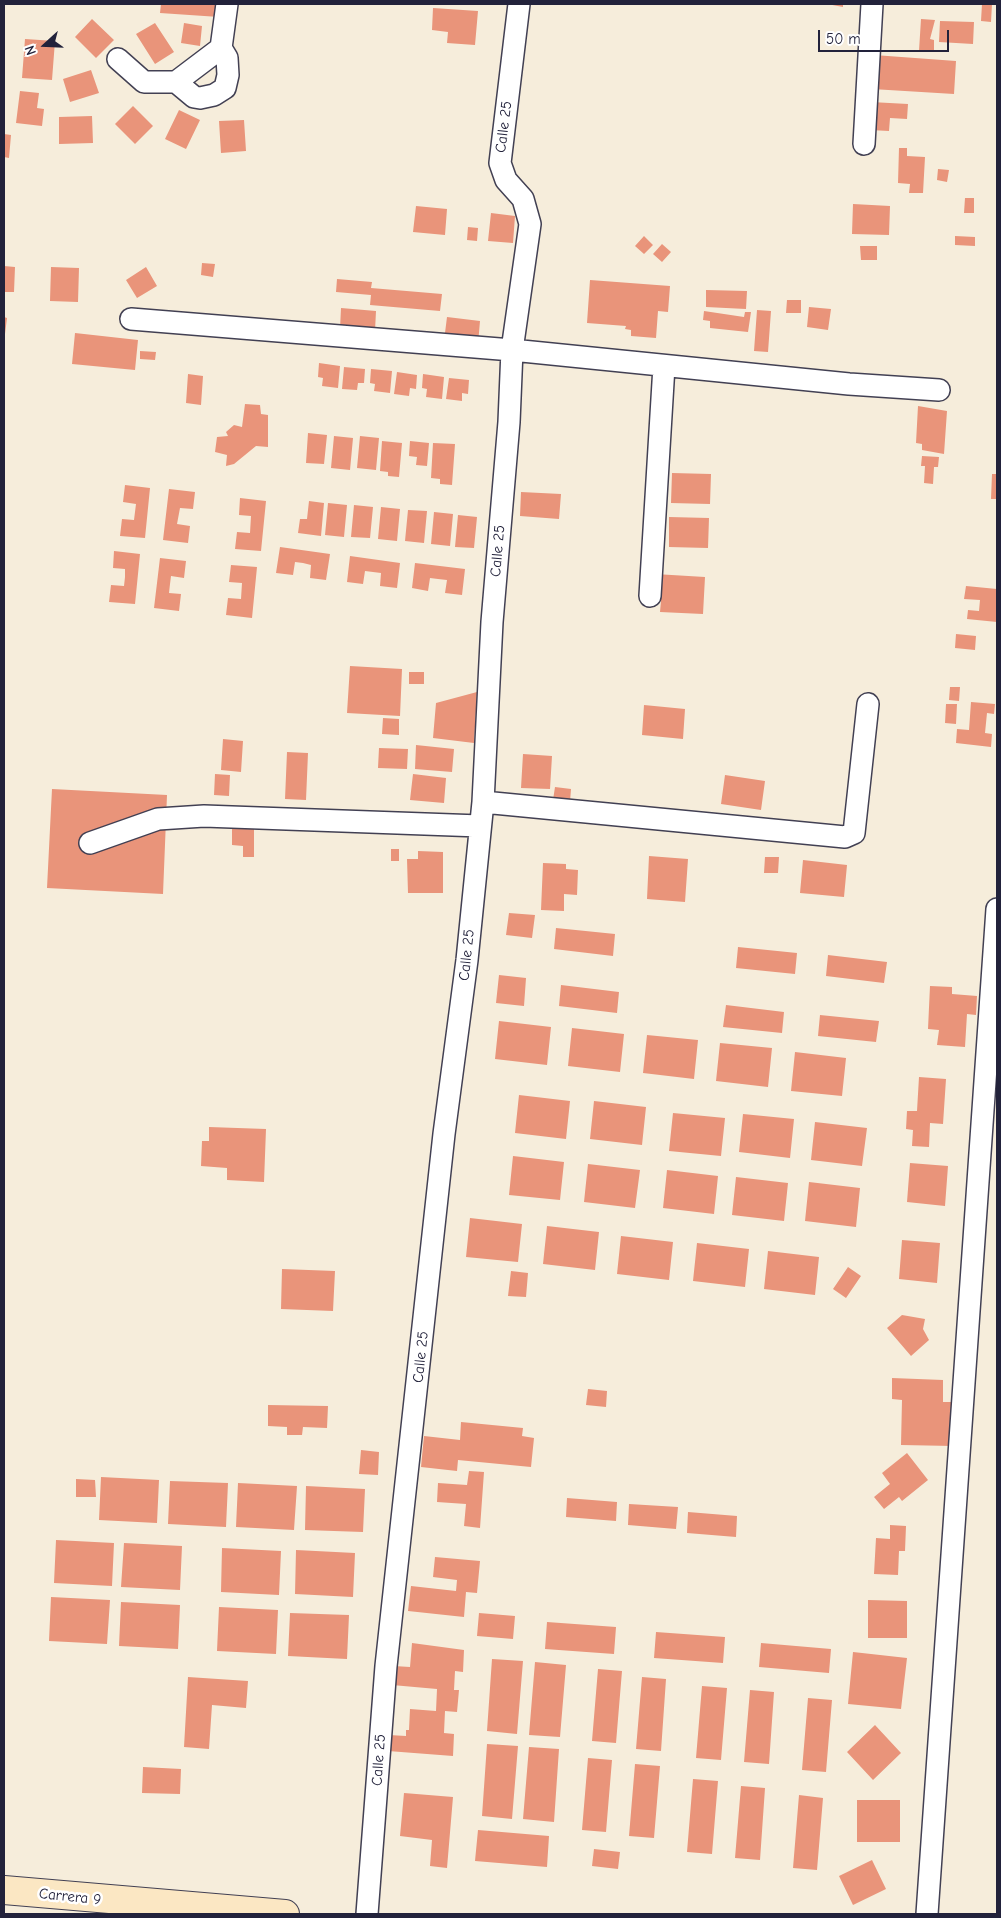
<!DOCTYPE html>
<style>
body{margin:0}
#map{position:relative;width:1001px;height:1918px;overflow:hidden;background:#f6eddb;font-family:"Comic Neue",sans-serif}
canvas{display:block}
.frame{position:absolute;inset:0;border:5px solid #22223b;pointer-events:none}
.north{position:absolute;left:20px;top:20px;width:50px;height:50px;-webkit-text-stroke:4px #fff;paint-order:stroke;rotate:250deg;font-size:14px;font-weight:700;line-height:20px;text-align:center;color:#22223b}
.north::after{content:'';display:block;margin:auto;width:18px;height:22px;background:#22223b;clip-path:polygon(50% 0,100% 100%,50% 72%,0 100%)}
.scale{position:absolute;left:818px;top:30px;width:131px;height:22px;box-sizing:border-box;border:2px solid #22223b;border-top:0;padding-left:6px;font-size:15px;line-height:18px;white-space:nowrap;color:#22223b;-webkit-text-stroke:4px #fff;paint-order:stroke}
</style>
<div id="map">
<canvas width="1001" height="1918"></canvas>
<div class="frame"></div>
<div class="north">N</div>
<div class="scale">50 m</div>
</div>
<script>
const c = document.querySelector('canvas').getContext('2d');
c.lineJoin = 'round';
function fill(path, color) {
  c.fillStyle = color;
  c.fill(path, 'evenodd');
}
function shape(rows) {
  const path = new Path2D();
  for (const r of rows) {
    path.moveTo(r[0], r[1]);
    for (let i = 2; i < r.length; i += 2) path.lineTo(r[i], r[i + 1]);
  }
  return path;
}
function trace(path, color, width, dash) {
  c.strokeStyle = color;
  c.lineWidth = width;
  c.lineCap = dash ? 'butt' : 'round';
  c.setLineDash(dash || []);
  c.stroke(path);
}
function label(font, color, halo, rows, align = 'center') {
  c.font = font + ' "Comic Neue",sans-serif';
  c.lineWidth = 5;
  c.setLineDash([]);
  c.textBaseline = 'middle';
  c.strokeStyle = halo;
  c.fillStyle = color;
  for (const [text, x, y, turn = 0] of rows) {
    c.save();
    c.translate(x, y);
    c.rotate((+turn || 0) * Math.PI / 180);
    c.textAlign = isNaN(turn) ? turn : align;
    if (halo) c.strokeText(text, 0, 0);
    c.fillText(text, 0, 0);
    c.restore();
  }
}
fill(shape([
 [161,4,220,4,219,17,160,13],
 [827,4,843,4,843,7],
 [982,4,992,4,991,22,981,21],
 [433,8,478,11,475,45,447,43,448,32,432,30],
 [92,19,114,40,96,58,75,37],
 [921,19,935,20,930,39,934,40,934,52,919,51],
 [940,21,974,22,973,44,939,42],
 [155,23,174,52,155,64,136,34],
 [184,23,202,26,200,46,181,43],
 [25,39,55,41,52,80,22,78],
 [874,55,956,61,954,94,872,89],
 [91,70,99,93,70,102,63,79],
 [20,91,39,93,37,108,44,109,42,126,16,123],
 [871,102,908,104,907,119,890,118,889,131,870,130],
 [133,106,153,126,135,144,115,124],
 [179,110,200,120,186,149,165,139],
 [92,116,93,143,59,144,59,117],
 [244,120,246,151,221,153,219,121],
 [4,134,11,135,9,158,4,157],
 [899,148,907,148,907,156,925,157,923,193,909,193,910,184,898,183],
 [938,169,949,170,947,182,937,180],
 [965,198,974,198,974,213,964,213],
 [853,204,890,206,889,235,852,234],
 [416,206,447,209,445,235,413,232],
 [491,213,515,216,513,243,488,241],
 [468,227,478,228,477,241,467,240],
 [644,236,653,245,644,254,635,246],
 [955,236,975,237,975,246,955,245],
 [662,244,671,252,662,262,653,254],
 [860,246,877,246,877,260,861,260],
 [202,263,215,264,213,277,201,275],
 [4,266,15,267,14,292,4,292],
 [51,267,79,268,78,302,50,301],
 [146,267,157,286,137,298,126,280],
 [337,279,372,282,371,288,442,294,440,311,370,305,371,295,336,292],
 [590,280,670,286,668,312,658,311,656,338,631,336,631,330,625,329,626,326,587,323],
 [706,290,747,291,746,309,706,307],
 [787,300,801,300,801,313,786,313],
 [809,307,831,309,828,330,807,327],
 [341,308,376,311,375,331,340,329],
 [757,310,771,311,768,352,754,351],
 [704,311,744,317,745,312,751,312,748,332,710,328,710,321,703,320],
 [4,317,7,318,5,334,4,334],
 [447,317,480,321,478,344,444,341],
 [75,333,138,340,135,370,72,364],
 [140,351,156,352,155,360,140,359],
 [319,363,340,366,338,388,322,386,323,378,318,377],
 [344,367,365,369,364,383,358,383,357,390,342,389],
 [371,369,392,371,390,393,374,391,375,384,370,383],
 [397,372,417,375,416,389,410,388,409,396,394,394],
 [188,374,203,376,201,405,186,403],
 [423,374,444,377,442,399,426,397,427,389,422,388],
 [449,378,469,380,468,394,462,393,462,401,446,399],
 [245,404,260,405,261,414,268,415,268,447,256,446,234,464,226,466,227,455,215,452,217,437,228,436,226,432,234,425,242,427],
 [918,406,947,411,944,454,922,450,922,444,916,443],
 [308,433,327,435,324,464,306,463],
 [334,436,353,438,350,470,331,468],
 [360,436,379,438,376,470,357,468],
 [382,441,402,443,399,477,388,476,388,472,380,471],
 [410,441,429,443,427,466,416,465,417,457,409,456],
 [433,443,455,444,452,485,440,484,440,479,431,478],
 [922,456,939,457,938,467,934,467,933,484,924,483,925,466,921,466],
 [672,473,711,474,710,504,671,503],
 [992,474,997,474,997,499,991,499],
 [125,485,150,488,145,538,120,536,122,519,134,520,136,504,123,502],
 [169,489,195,492,193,509,180,508,177,524,190,526,188,543,163,540],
 [521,492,561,494,559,519,520,516],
 [240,498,266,501,261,551,235,549,237,532,250,533,251,516,239,515],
 [309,501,324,503,321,536,298,533,300,519,307,519],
 [328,503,347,505,344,537,325,535],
 [354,505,373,507,370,538,351,537],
 [381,507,400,509,397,541,378,539],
 [408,510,427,511,424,543,405,541],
 [434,512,453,514,450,546,431,544],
 [458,515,477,517,474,548,455,547],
 [669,517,709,518,708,548,669,547],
 [280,547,330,554,326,580,310,578,311,565,303,563,295,562,293,575,276,573],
 [114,551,140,554,135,604,109,602,111,585,124,586,125,577,125,569,113,568],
 [350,556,400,563,397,588,380,586,381,573,365,571,363,584,347,582],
 [160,558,186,561,184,578,171,576,170,584,169,593,181,594,179,611,154,608],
 [415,563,465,569,462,595,445,593,447,580,438,579,430,578,428,591,412,588],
 [231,565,257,567,252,618,226,615,228,598,241,599,242,583,229,582],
 [655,574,705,577,703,614,660,612,661,601,654,601],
 [966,586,997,589,997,622,967,619,968,610,979,611,980,600,964,599],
 [956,634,976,636,975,650,955,648],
 [350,666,402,669,400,716,347,713],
 [409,672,424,672,424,684,409,684],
 [950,687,960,687,959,701,949,700],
 [477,692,474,743,433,738,436,703],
 [971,702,995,704,994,714,987,713,985,733,992,734,991,747,956,743,957,729,969,730],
 [946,704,957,704,956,724,945,723],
 [644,705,685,709,683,739,642,735],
 [383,718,399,719,399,735,382,734],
 [223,739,243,741,241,772,221,770],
 [416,745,454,749,452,772,415,769],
 [379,748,408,749,407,769,378,768],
 [287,752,308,753,306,800,285,799],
 [523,754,552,756,550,789,521,788],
 [215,774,230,775,229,796,214,795],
 [413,774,446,778,444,803,410,800],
 [725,775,765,781,761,810,721,804],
 [555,787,571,789,570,802,553,800],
 [52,789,167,795,163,894,47,888],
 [232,827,254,827,254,857,243,857,243,846,232,845],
 [391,849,399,849,399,861,391,861],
 [418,851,443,852,443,893,408,893,407,859,418,859],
 [649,856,688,859,685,902,647,899],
 [765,857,779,857,778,873,764,873],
 [803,860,847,865,844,897,800,893],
 [543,863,566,864,566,869,578,870,577,895,564,894,564,911,541,910],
 [509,913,535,915,532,938,506,935],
 [556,928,615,934,613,956,554,949],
 [738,947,797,953,795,974,736,968],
 [828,955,887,962,884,983,826,976],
 [499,975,526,978,524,1006,496,1003],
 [561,985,619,992,617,1013,559,1006],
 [930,986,952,987,952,994,977,996,976,1015,967,1014,965,1047,937,1045,939,1030,928,1029],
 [726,1005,784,1012,782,1033,723,1027],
 [820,1015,879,1021,876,1042,818,1036],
 [499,1021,551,1027,547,1065,495,1059],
 [572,1028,624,1034,620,1072,568,1066],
 [647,1035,698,1040,694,1079,643,1073],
 [720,1043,772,1048,768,1087,716,1081],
 [795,1052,846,1058,842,1096,791,1091],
 [919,1077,946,1079,943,1124,930,1123,929,1147,912,1146,913,1130,906,1129,907,1111,917,1111],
 [519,1095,570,1101,566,1139,515,1133],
 [594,1101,646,1107,642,1145,590,1139],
 [673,1113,725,1118,721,1156,669,1151],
 [743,1114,794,1119,790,1158,739,1152],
 [815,1122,867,1128,862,1166,811,1160],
 [209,1127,266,1129,264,1182,227,1180,227,1168,201,1166,202,1141,209,1141],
 [513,1156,564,1162,560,1200,509,1195],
 [910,1163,948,1166,945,1206,907,1202],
 [588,1164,640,1170,635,1208,584,1202],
 [667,1170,718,1176,714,1214,663,1208],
 [736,1177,788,1183,784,1221,732,1215],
 [809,1182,860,1188,856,1227,805,1221],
 [470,1218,522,1224,518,1262,466,1257],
 [547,1226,599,1232,595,1270,543,1264],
 [621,1236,673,1242,669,1280,617,1274],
 [902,1240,940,1243,937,1283,899,1279],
 [697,1243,749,1249,745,1287,693,1281],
 [768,1251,819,1257,815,1295,764,1289],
 [848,1267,861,1276,846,1298,833,1289],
 [282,1269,335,1271,333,1311,281,1309],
 [511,1271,528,1273,526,1297,508,1296],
 [902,1315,925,1319,923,1329,929,1340,911,1356,887,1328],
 [892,1378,943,1380,943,1402,954,1402,953,1446,901,1445,902,1400,892,1399],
 [588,1389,607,1391,606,1407,586,1405],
 [268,1405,328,1406,327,1428,303,1427,302,1435,287,1435,287,1427,268,1426],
 [461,1422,523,1428,522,1436,534,1438,531,1467,458,1460,457,1471,421,1467,424,1436,460,1440],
 [361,1450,379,1452,378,1475,359,1474],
 [907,1453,928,1480,902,1501,899,1497,884,1509,874,1497,890,1484,882,1473],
 [469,1471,484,1472,480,1528,464,1526,466,1504,437,1502,438,1483,467,1485],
 [101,1477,159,1480,157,1523,99,1520],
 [76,1479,95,1480,96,1497,76,1497],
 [170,1481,228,1483,226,1527,168,1524],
 [238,1483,297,1486,294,1530,236,1527],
 [306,1486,365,1489,363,1532,305,1530],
 [567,1498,617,1502,616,1521,566,1517],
 [629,1504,678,1507,676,1529,628,1525],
 [688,1512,737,1516,736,1537,687,1533],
 [890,1525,906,1526,905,1551,899,1551,898,1575,874,1574,876,1538,890,1539],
 [56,1540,114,1543,112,1586,54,1583],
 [124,1543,182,1546,180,1590,121,1587],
 [222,1548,281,1551,279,1595,221,1592],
 [296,1550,355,1553,353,1597,295,1594],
 [435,1557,480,1561,477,1593,466,1592,464,1617,408,1611,411,1586,456,1591,457,1580,433,1577],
 [51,1597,110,1600,107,1644,49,1641],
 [868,1600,907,1601,907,1638,868,1638],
 [121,1602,180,1605,178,1649,119,1646],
 [219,1607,278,1610,276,1654,217,1651],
 [290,1613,349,1615,347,1659,288,1656],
 [479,1613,515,1616,513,1639,477,1636],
 [547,1622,616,1627,614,1654,545,1649],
 [656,1632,725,1637,723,1663,654,1658],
 [412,1643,464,1650,463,1672,455,1671,454,1690,459,1690,457,1712,445,1711,444,1733,454,1734,453,1756,388,1751,389,1735,406,1736,406,1730,409,1730,410,1709,436,1711,437,1689,392,1685,394,1666,410,1667],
 [761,1643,831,1649,829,1673,759,1667],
 [853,1652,907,1658,901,1709,848,1704],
 [492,1659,523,1661,517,1734,487,1731],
 [535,1662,566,1665,560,1737,529,1735],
 [598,1669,622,1671,616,1743,592,1741],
 [188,1677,248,1681,246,1708,212,1705,209,1749,184,1747],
 [642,1677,666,1679,661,1751,636,1749],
 [702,1686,727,1688,721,1760,696,1758],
 [750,1690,774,1692,769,1764,744,1762],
 [808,1698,832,1700,826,1772,802,1770],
 [875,1725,901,1753,873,1780,847,1752],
 [487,1744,518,1746,512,1819,482,1816],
 [529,1747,559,1749,554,1822,523,1819],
 [588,1758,612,1760,606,1832,582,1830],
 [635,1764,660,1766,654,1838,629,1836],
 [143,1767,181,1769,180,1794,142,1793],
 [693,1779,718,1781,712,1854,687,1852],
 [741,1786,765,1788,760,1860,735,1858],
 [404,1793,453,1797,447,1868,430,1866,432,1840,400,1836],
 [799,1795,823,1798,817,1870,793,1868],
 [857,1800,900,1800,900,1842,857,1842],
 [478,1830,549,1836,547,1867,475,1861],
 [594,1849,620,1852,618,1869,592,1866],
 [872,1860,886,1889,853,1905,839,1876]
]), '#e9947a');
const minor = shape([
 [118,59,144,82,176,82,221,48,227,4],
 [176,82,194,97,200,98,214,95,225,88,228,75,227,58,221,48],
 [864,144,872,4],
 [131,319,512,350,849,384,939,390],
 [650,596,664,366],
 [483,802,845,837,854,833,868,704],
 [90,843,158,819,204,816,480,826],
 [367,1914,386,1666,444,1134,467,960,483,802,492,622,509,422,512,350,530,224,523,199,506,180,500,163,519,4],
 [927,1914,997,909]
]);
const secondary = shape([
 [4,1890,285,1914]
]);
trace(minor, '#424053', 24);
trace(secondary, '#424053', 30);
trace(minor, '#fff', 21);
trace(secondary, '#fbe7c3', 28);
label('15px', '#22223b', '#fff', [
 ["Calle 25",504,127,-83],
 ["Calle 25",498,551,-85],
 ["Calle 25",467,955,-84],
 ["Calle 25",421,1357,-84],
 ["Calle 25",379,1760,-86],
 ["Carrera 9",70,1897,6]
]);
</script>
